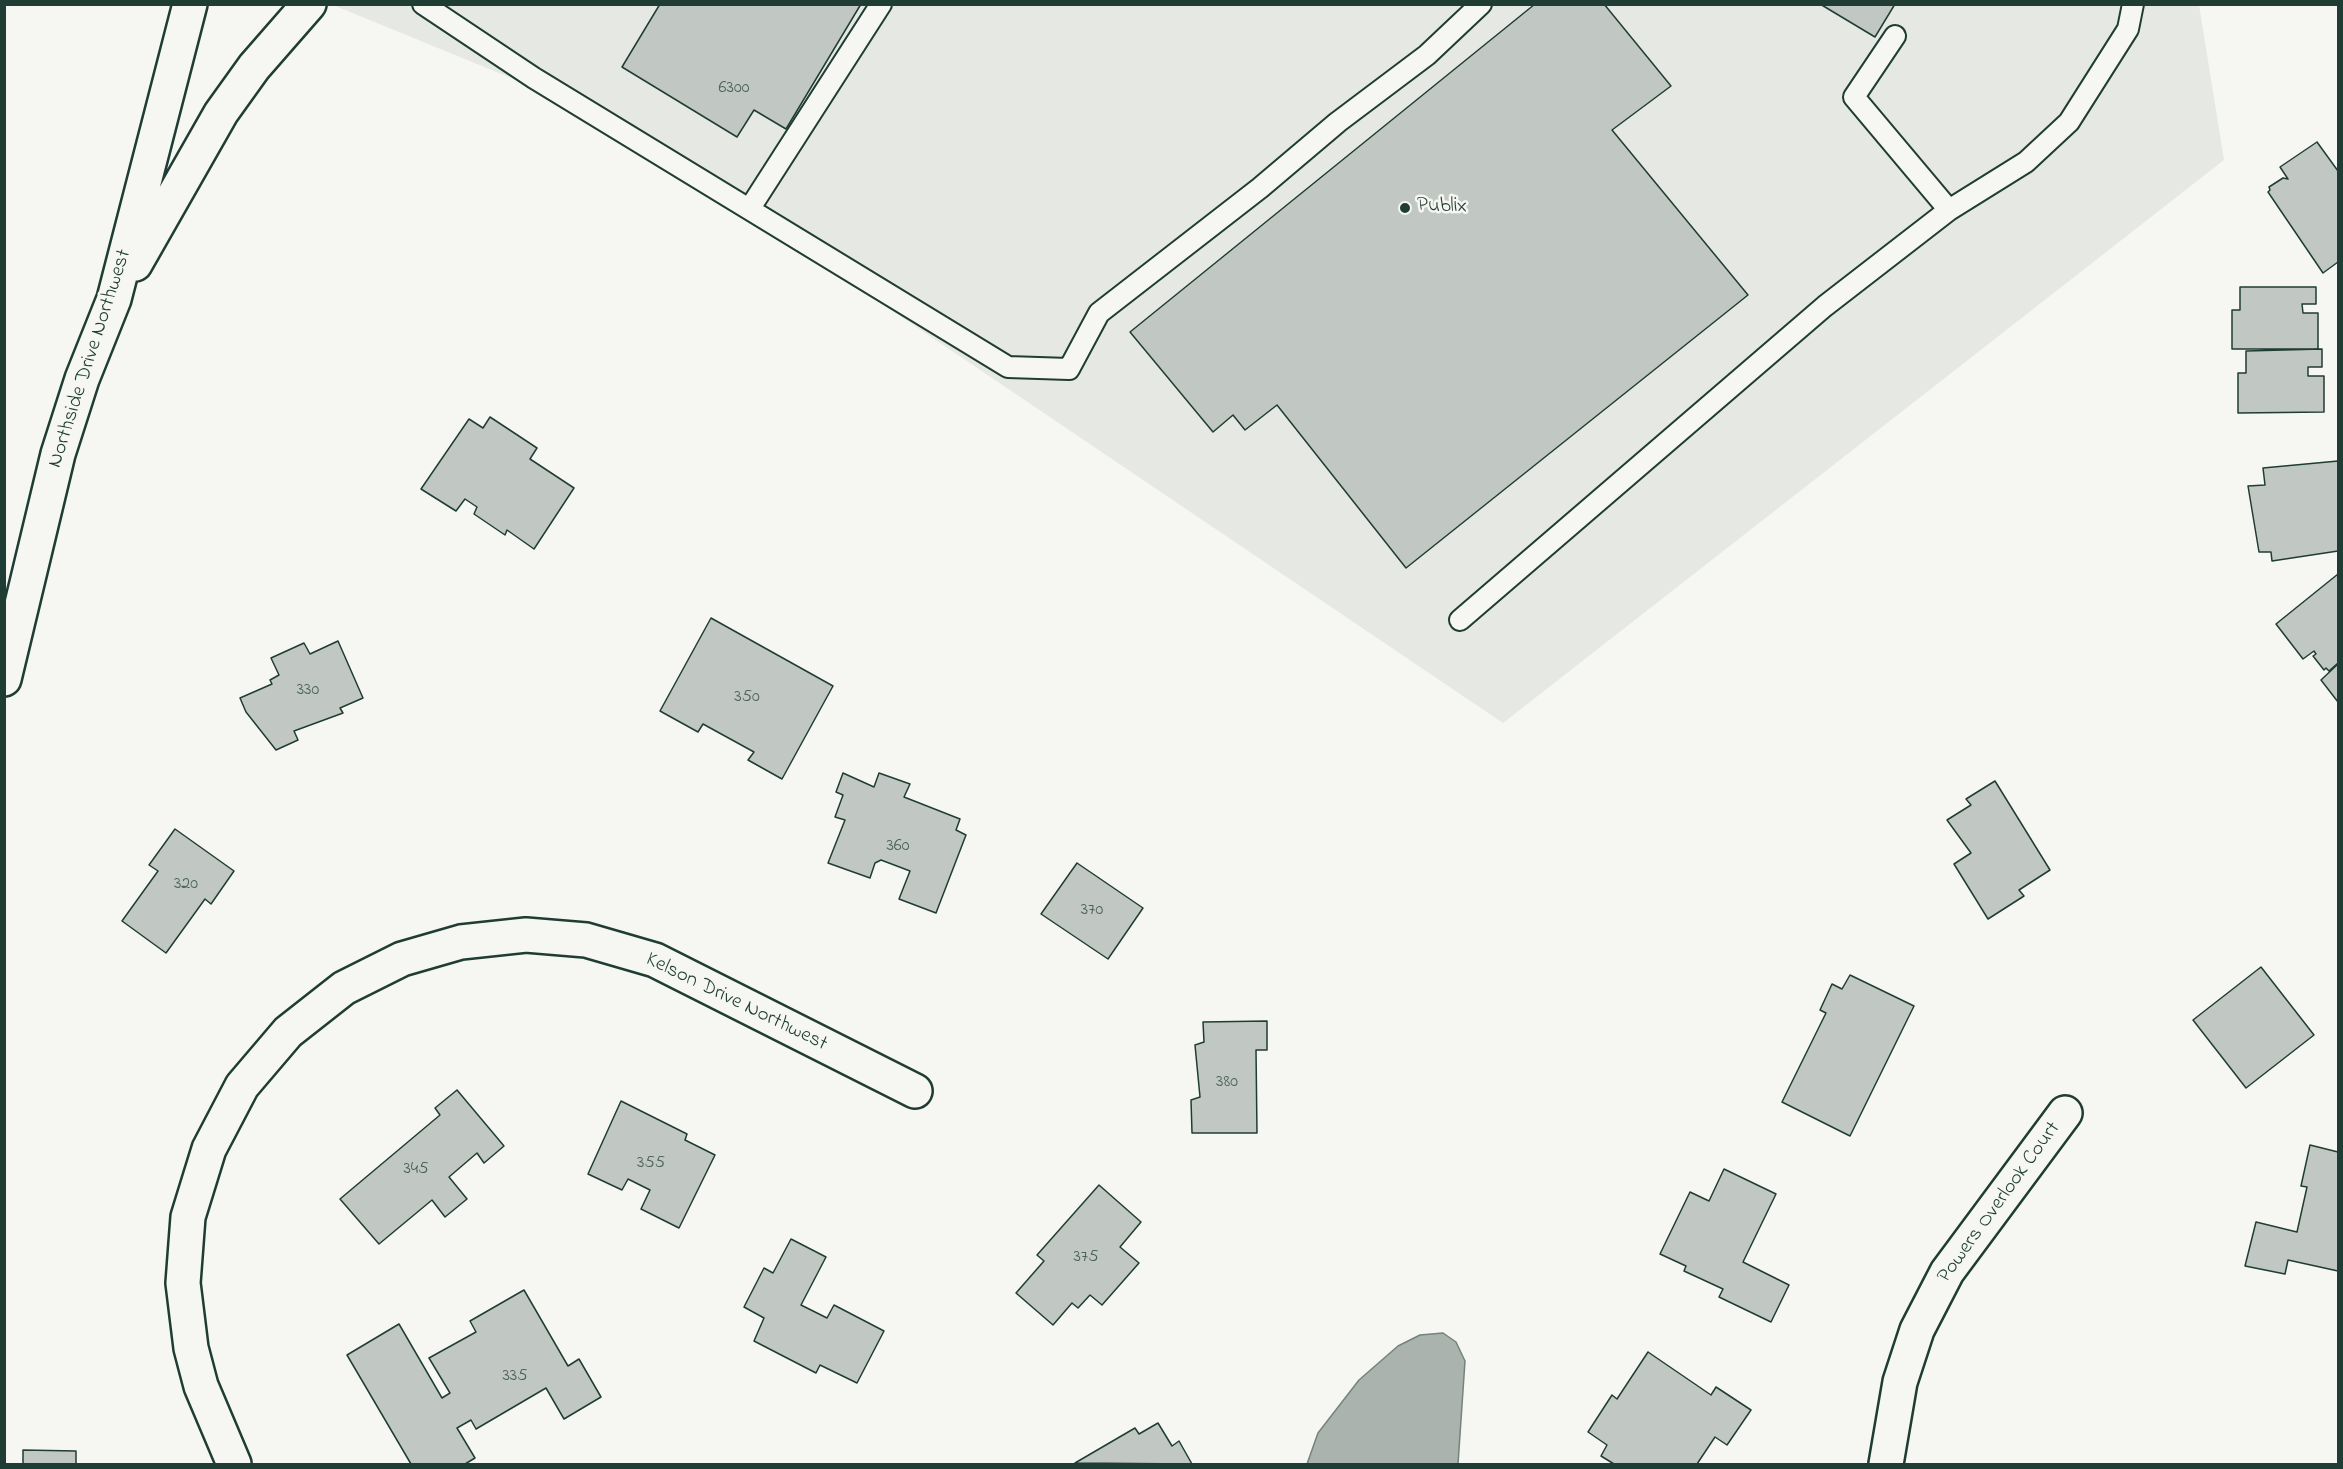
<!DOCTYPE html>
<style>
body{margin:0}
#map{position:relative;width:2343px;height:1469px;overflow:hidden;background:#f6f6f2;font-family:"Indie Flower",sans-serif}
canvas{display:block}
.frame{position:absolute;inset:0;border:6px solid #1f3d34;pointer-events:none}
</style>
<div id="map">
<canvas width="2343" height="1469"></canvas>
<div class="frame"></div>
</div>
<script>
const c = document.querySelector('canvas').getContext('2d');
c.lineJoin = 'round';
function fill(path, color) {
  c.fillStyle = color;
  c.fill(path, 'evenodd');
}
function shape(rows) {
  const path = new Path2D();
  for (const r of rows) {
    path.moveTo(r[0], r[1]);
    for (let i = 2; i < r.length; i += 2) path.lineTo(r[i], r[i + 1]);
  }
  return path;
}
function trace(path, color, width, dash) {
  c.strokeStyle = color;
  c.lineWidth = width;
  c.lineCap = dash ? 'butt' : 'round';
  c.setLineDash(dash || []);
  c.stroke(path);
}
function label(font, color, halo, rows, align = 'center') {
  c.font = font + ' "Indie Flower",sans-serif';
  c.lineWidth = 5;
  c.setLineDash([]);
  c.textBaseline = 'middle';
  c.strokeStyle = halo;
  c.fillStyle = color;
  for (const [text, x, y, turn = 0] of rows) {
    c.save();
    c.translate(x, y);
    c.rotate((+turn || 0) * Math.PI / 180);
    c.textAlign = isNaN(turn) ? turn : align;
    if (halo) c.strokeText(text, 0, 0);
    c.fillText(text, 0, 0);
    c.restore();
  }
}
fill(shape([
 [333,5,2199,5,2224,160,1503,723,604,116]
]), '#e6e8e4');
const water = shape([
 [1443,1333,1456,1342,1465,1361,1458,1464,1307,1464,1318,1433,1359,1380,1398,1346,1420,1335,1443,1333]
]);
fill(water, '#aab3ae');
trace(water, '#72847d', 1.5);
const building = shape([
 [660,4,861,4,786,129,754,110,737,137,622,67,660,4],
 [1535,4,1604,4,1671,86,1612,130,1748,295,1406,568,1277,405,1245,430,1233,415,1213,432,1130,332,1535,4],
 [1820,4,1895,4,1875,37,1820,4],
 [2317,142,2338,171,2338,262,2323,273,2268,192,2270,190,2269,187,2283,178,2288,179,2280,167,2317,142],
 [2240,287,2316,287,2316,304,2302,304,2303,313,2318,313,2318,349,2232,349,2232,310,2240,310,2240,287],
 [2322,349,2322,367,2308,367,2308,376,2324,376,2324,412,2238,413,2238,373,2246,373,2246,351,2322,349],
 [490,417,537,448,530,459,574,488,534,549,507,530,505,535,474,514,477,507,465,499,456,511,421,489,469,419,483,428,490,417],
 [2338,461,2338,551,2272,561,2271,552,2259,552,2248,486,2265,485,2263,468,2338,461],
 [2338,574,2338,663,2329,671,2326,668,2324,670,2313,656,2316,654,2314,651,2303,659,2276,624,2338,574],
 [711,618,833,686,782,779,748,760,754,752,703,724,698,732,660,711,711,618],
 [338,641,363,698,340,708,343,713,294,731,298,740,276,750,246,712,240,698,272,684,270,680,279,675,271,658,304,643,310,654,338,641],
 [2338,664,2338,702,2321,680,2338,664],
 [843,773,874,787,879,773,910,784,904,797,960,819,956,830,966,835,936,913,899,899,910,871,881,860,875,863,870,878,828,863,845,820,835,817,843,795,836,792,843,773],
 [1995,781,2050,870,2019,890,2024,896,1988,919,1954,864,1971,853,1947,820,1971,805,1966,799,1995,781],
 [175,829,234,871,211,904,205,899,166,953,122,921,158,871,149,865,175,829],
 [1077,863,1143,908,1108,959,1041,914,1077,863],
 [2261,967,2314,1035,2246,1088,2193,1020,2261,967],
 [1850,975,1914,1006,1850,1136,1782,1102,1826,1013,1820,1010,1832,984,1842,989,1850,975],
 [1267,1021,1267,1050,1256,1050,1257,1133,1192,1133,1191,1100,1200,1097,1195,1045,1204,1042,1203,1022,1267,1021],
 [457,1090,504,1146,484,1163,477,1153,449,1177,467,1199,445,1217,432,1200,379,1244,340,1199,440,1115,435,1108,457,1090],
 [621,1101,687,1134,685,1140,715,1155,679,1228,641,1209,650,1190,628,1179,622,1190,588,1174,621,1101],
 [2310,1145,2338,1152,2338,1271,2288,1260,2285,1274,2245,1266,2256,1222,2297,1232,2307,1187,2301,1186,2310,1145],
 [1724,1169,1776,1194,1743,1262,1789,1285,1771,1322,1719,1297,1723,1289,1684,1271,1686,1266,1660,1254,1690,1192,1709,1201,1724,1169],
 [1099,1185,1141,1222,1120,1247,1139,1263,1102,1305,1090,1295,1078,1308,1072,1303,1053,1325,1016,1293,1044,1261,1037,1255,1099,1185],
 [791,1239,826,1257,801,1305,827,1318,834,1305,884,1331,857,1383,820,1365,816,1373,754,1341,764,1318,744,1307,764,1268,773,1273,791,1239],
 [524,1290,568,1366,579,1359,601,1397,564,1419,546,1388,476,1429,471,1420,457,1428,475,1458,465,1464,411,1464,347,1355,399,1324,442,1398,450,1393,429,1358,476,1332,470,1321,524,1290],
 [1648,1352,1711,1395,1716,1387,1751,1410,1727,1445,1715,1437,1697,1464,1614,1464,1601,1456,1607,1445,1588,1432,1612,1395,1617,1399,1648,1352],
 [1158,1423,1172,1446,1179,1441,1192,1464,1075,1463,1135,1428,1139,1434,1158,1423],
 [23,1450,76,1451,76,1464,23,1464,23,1450]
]);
fill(building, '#c1c8c3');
trace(building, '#1f3d34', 1.5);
const lane = shape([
 [423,4,534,78,1008,367,1069,369,1099,313,1260,188,1338,122,1427,55,1481,4],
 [1895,36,1854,97,1949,210],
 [750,208,881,4],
 [1460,620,1825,306,1949,210,2026,162,2069,122,2128,29,2133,4]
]);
const street = shape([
 [234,1464,201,1386,191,1348,183,1283,188,1217,209,1149,242,1086,288,1032,344,988,402,959,461,942,526,935,586,940,655,960,915,1091],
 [1886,1464,1900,1382,1917,1330,1947,1272,2065,1113]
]);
const secondary = shape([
 [135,264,221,113,254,67,309,4],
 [4,679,58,454,82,379,114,299,190,4]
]);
trace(lane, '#1f3d34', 24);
trace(street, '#1f3d34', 38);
trace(secondary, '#1f3d34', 38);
trace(lane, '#f6f6f2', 20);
trace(street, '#f6f6f2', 33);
trace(secondary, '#f6f6f2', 33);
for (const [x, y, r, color] of [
 [1405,208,6,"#1f3d34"]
]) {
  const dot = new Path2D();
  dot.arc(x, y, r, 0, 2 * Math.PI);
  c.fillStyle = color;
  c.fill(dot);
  trace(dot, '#f6f6f2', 2);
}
label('18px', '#486058', null, [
 ["6300",734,89],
 ["330",308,691],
 ["350",747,698],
 ["360",898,847],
 ["320",186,885],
 ["370",1092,911],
 ["380",1227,1083],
 ["355",651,1164],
 ["345",416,1170],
 ["375",1086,1258],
 ["335",515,1377]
]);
label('21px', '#1f3d34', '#f6f6f2', [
 ["Publix",1417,208]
], 'left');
label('21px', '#1f3d34', '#f6f6f2', [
 ["Northside Drive Northwest",91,359,-72],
 ["Kelson Drive Northwest",736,1003,26],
 ["Powers Overlook Court",2000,1203,-54]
]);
</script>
